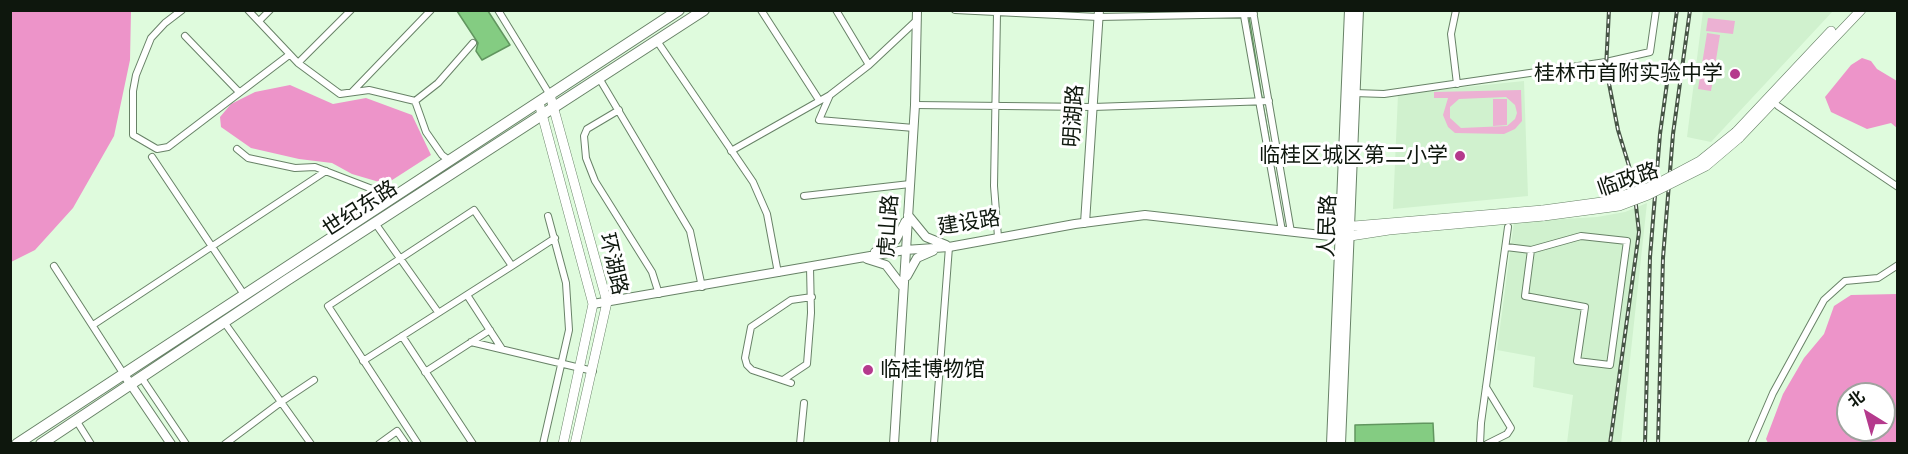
<!DOCTYPE html>
<meta charset="utf-8">
<style>
body{margin:0}
#map{position:relative;width:1908px;height:454px;overflow:hidden;background:#dffbdd;font-family:"Work Sans","Noto Sans SC",sans-serif}
canvas{display:block}
.frame{position:absolute;inset:0;border:12px solid #0e170d;pointer-events:none}
.north{position:absolute;left:1836px;top:382px;width:60px;height:60px;box-sizing:border-box;background:#fff;border:2px solid #9fa29e;border-radius:50%;rotate:323deg;font-size:16px;font-weight:700;line-height:24px;text-align:center;color:#0e170d}
.north::after{content:'';display:block;margin:auto;width:21px;height:27px;background:#b53a8d;clip-path:polygon(50% 0,100% 100%,50% 72%,0 100%)}
</style>
<div id="map">
<canvas width="1908" height="454"></canvas>
<div class="frame"></div>
<div class="north">北</div>
</div>
<script>
const c = document.querySelector('canvas').getContext('2d');
c.lineJoin = 'round';
function fill(path, color) {
  c.fillStyle = color;
  c.fill(path, 'evenodd');
}
function shape(rows) {
  const path = new Path2D();
  for (const r of rows) {
    path.moveTo(r[0], r[1]);
    for (let i = 2; i < r.length; i += 2) path.lineTo(r[i], r[i + 1]);
  }
  return path;
}
function trace(path, color, width, dash) {
  c.strokeStyle = color;
  c.lineWidth = width;
  c.lineCap = dash ? 'butt' : 'round';
  c.setLineDash(dash || []);
  c.stroke(path);
}
function label(font, color, halo, rows, align = 'center') {
  c.font = font + ' "Work Sans","Noto Sans SC",sans-serif';
  c.lineWidth = 6;
  c.setLineDash([]);
  c.textBaseline = 'middle';
  c.strokeStyle = halo;
  c.fillStyle = color;
  for (const [text, x, y, turn = 0] of rows) {
    c.save();
    c.translate(x, y);
    c.rotate((+turn || 0) * Math.PI / 180);
    c.textAlign = isNaN(turn) ? turn : align;
    if (halo) c.strokeText(text, 0, 0);
    c.fillText(text, 0, 0);
    c.restore();
  }
}
fill(shape([
 [1703,11,1833,11,1711,142,1687,137],
 [1524,81,1528,196,1393,209,1398,94],
 [1647,203,1621,443,1567,443,1573,395,1533,387,1535,357,1497,350,1514,222,1597,217,1625,212]
]), '#d0f1ce');
fill(shape([
 [1708,18,1735,21,1733,34,1706,31],
 [1707,33,1720,35,1711,91,1698,89],
 [1521,90,1522,121,1515,129,1504,134,1455,133,1448,127,1443,115,1448,98,1434,98,1434,92],
 [1506,97,1515,105,1517,113,1515,119,1507,126,1461,128,1450,118,1450,107,1459,99],
 [1493,99,1507,99,1507,125,1493,126]
]), '#ecb1d3');
fill(shape([
 [10,11,131,11,130,60,114,136,73,208,35,250,11,262],
 [1862,58,1871,61,1877,69,1897,81,1897,128,1891,123,1867,129,1831,112,1825,97,1851,65],
 [290,85,333,104,366,98,412,115,431,155,386,184,352,174,332,163,299,159,251,148,221,127,220,117,231,104,255,92],
 [1897,294,1897,443,1768,443,1766,439,1783,394,1804,358,1824,334,1834,306,1851,295],
 [1848,394,1884,394,1884,430,1848,430]
]), '#ed94c9');
const water = shape([
 [457,11,488,11,510,45,482,60,476,51,478,43,457,11],
 [1433,423,1434,443,1355,443,1355,425,1433,423]
]);
fill(water, '#84cc82');
trace(water, '#61965f', 1.5);
trace(shape([
 [1249,17,1262,98],
 [1263,105,1277,186]
]), '#61965f', 1.5);
const minor = shape([
 [182,10,165,23,151,38,136,75,133,91,133,135,157,149,168,147,289,55],
 [248,10,298,63,340,94,369,90,415,101,438,83,473,43],
 [498,10,550,95],
 [761,10,819,100],
 [836,10,869,65],
 [955,10,1098,17,1254,14],
 [1243,10,1282,231],
 [1456,10,1451,34,1457,84],
 [1253,11,1291,232],
 [997,13,994,186,998,237],
 [259,21,270,10],
 [185,36,239,92],
 [657,41,753,182,767,214,778,273],
 [298,63,351,10],
 [599,78,690,231,702,287],
 [352,92,431,10],
 [1354,93,1384,94,1606,62,1650,52,1656,10],
 [830,95,819,120,914,128],
 [415,101,426,132,442,155,450,161],
 [915,105,1093,107,1269,101],
 [1778,106,1898,187],
 [619,110,587,129,584,136,586,158,595,181,652,272,659,294],
 [237,149,248,158,295,168,315,167,393,197],
 [731,151,830,95,869,65,917,20],
 [152,157,243,293],
 [804,196,910,184],
 [375,223,438,312],
 [1506,247,1531,250,1581,236,1627,241,1610,365,1577,361,1585,307,1525,296,1531,250],
 [54,266,123,373],
 [467,295,502,349],
 [224,322,281,402,314,380],
 [93,325,326,171],
 [402,336,473,444],
 [471,342,593,371],
 [363,361,512,266],
 [425,372,490,330],
 [141,377,186,444],
 [783,380,807,364,811,313,810,267],
 [791,383,752,370,747,365,745,358,751,327,791,300,812,297],
 [1486,387,1511,428,1507,434,1487,444],
 [76,420,91,444],
 [225,444,281,402,311,444],
 [379,444,397,431,406,444],
 [418,444,328,306,474,210,512,266,555,238],
 [543,444,569,330,566,283,548,216],
 [800,444,804,403],
 [934,444,949,247],
 [1480,444,1481,423,1508,227],
 [1751,444,1773,393,1824,300,1845,281,1878,278,1898,265]
]);
const tertiary = shape([
 [908,215,926,237,946,245],
 [1085,223,1099,10],
 [875,252,896,240,905,222],
 [867,259,886,265,902,286],
 [907,276,917,258,933,251],
 [593,304,905,250,949,247,1075,224,1145,215,1339,237],
 [123,373,171,444],
 [894,444,915,105,917,10]
]);
const secondary = shape([
 [550,95,607,302,575,444],
 [539,103,593,304,563,444],
 [1736,132,1831,31],
 [1739,138,1861,10],
 [1342,227,1543,210],
 [1344,237,1389,230,1544,216]
]);
const primary = shape([
 [17,444,679,10],
 [41,444,287,280,704,10],
 [1332,444,1350,10],
 [1340,444,1358,10]
]);
trace(minor, '#688267', 8);
trace(tertiary, '#688267', 10);
trace(secondary, '#688267', 10);
trace(primary, '#688267', 12);
trace(minor, '#fff', 6);
trace(tertiary, '#fff', 8);
trace(secondary, '#fff', 9);
trace(primary, '#fff', 10);
const rail = shape([
 [1609,10,1606,68,1618,130,1633,179,1639,232,1610,444],
 [1645,444,1650,257,1660,134,1677,10],
 [1658,444,1663,258,1673,134,1690,10]
]);
trace(rail, '#475546', 4);
trace(rail, '#fff', 1.5, [4.5]);
const secondaryBridge = shape([
 [1543,210,1602,202,1653,186,1700,161,1736,132],
 [1544,216,1619,206,1648,195,1706,166,1739,138]
]);
trace(secondaryBridge, '#688267', 10, []);
trace(secondaryBridge, '#fff', 9);
for (const [x, y, r, color] of [
 [1735,74,6,"#b53a8d"],
 [1460,156,6,"#b53a8d"],
 [868,370,6,"#b53a8d"]
]) {
  const dot = new Path2D();
  dot.arc(x, y, r, 0, 2 * Math.PI);
  c.fillStyle = color;
  c.fill(dot);
  trace(dot, '#fff', 2);
}
label('21px', '#0e170d', '#fff', [
 ["桂林市首附实验中学",1723,74],
 ["临桂区城区第二小学",1448,156],
 ["临桂博物馆",880,370,"left"]
], 'right');
label('21px', '#0e170d', '#fff', [
 ["明湖路",1074,116,-86],
 ["临政路",1628,180,-19],
 ["世纪东路",360,209,-33],
 ["建设路",969,223,-9],
 ["虎山路",889,226,-86],
 ["人民路",1328,226,-88],
 ["环湖路",613,264,77]
]);
</script>
